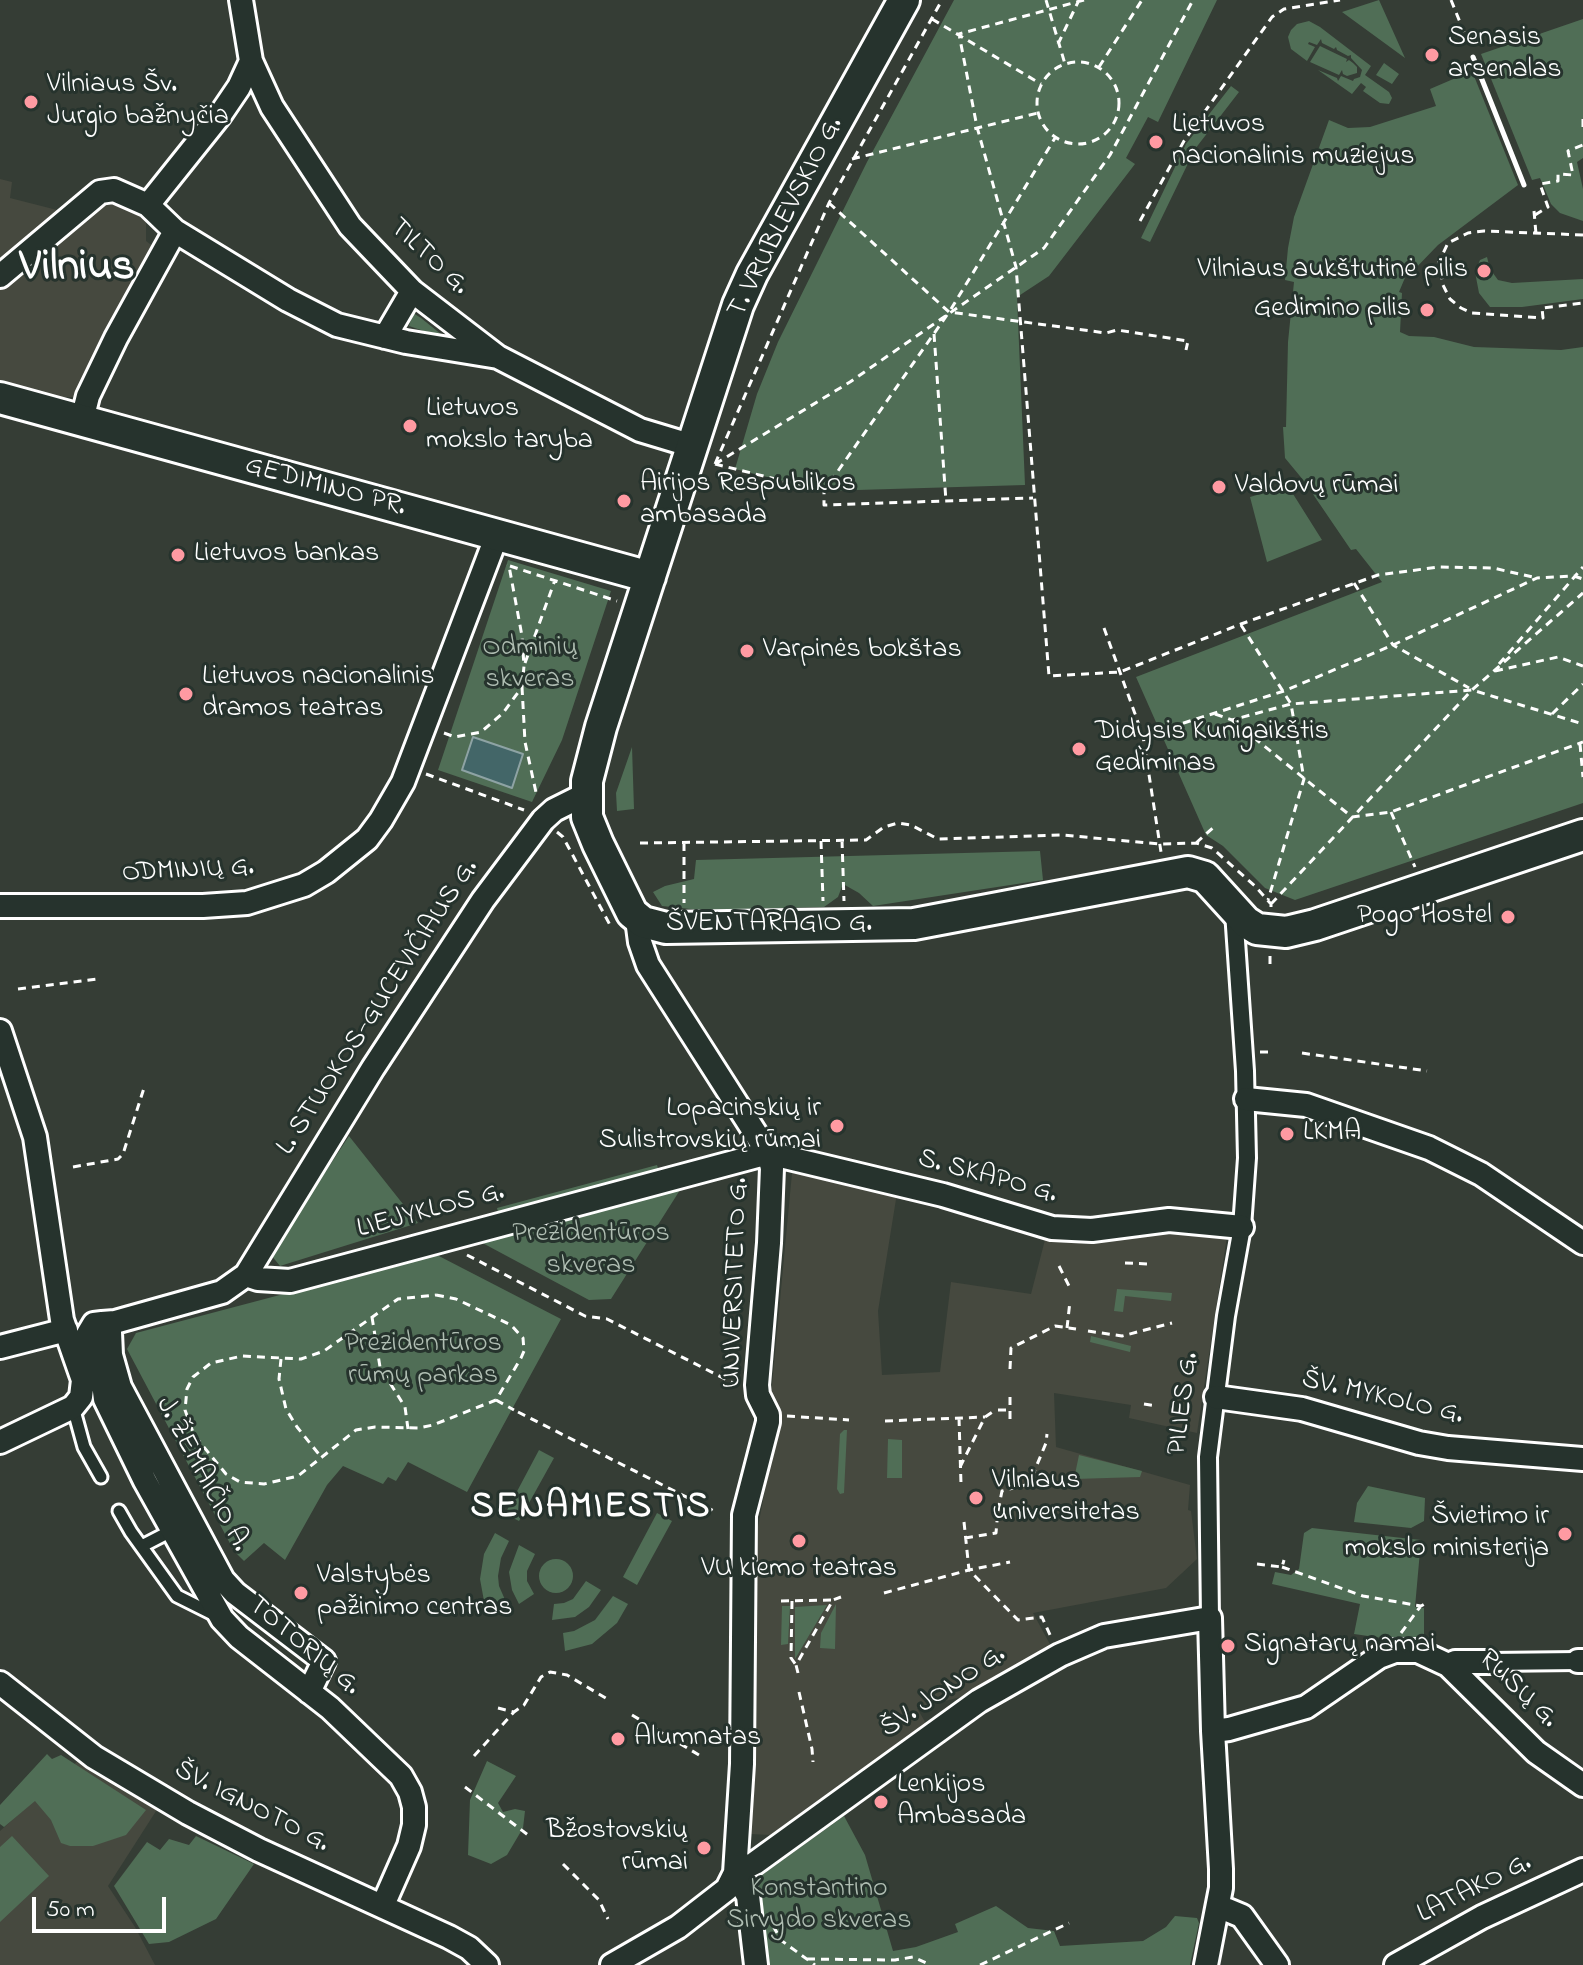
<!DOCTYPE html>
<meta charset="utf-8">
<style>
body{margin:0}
#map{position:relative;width:1583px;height:1965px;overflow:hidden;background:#353d35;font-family:"Indie Flower",sans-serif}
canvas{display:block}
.scale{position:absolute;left:32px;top:1897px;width:134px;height:36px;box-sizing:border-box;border:4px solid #fff;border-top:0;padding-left:10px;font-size:24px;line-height:28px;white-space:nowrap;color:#fff;-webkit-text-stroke:6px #26332d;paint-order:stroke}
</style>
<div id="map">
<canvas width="1583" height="1965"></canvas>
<div class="scale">50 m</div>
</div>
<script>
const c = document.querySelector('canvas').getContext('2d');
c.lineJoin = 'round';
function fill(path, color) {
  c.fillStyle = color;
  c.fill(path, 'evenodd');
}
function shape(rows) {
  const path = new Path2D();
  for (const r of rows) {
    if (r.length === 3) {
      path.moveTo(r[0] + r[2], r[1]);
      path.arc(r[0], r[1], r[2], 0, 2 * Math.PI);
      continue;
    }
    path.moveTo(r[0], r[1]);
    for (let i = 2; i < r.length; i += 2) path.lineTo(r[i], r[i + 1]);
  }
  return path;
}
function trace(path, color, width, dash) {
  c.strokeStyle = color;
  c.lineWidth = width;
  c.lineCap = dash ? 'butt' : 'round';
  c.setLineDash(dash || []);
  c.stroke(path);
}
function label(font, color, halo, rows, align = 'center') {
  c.font = font + ' "Indie Flower",sans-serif';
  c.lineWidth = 6;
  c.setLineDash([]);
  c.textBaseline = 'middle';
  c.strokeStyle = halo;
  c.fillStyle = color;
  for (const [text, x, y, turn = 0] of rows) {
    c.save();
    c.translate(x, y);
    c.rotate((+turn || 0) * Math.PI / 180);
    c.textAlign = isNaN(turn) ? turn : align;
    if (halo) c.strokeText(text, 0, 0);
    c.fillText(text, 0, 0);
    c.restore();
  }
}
fill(shape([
 [0,179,12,182,10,198,61,211,0,270],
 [106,198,146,214,146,241,154,247,80,392,73,397,60,397,0,380,0,289],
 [792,1173,897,1193,878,1311,882,1375,940,1372,951,1282,1031,1294,1047,1232,1140,1226,1228,1230,1197,1433,1129,1418,1131,1405,1054,1393,1056,1447,1190,1485,1188,1510,1191,1511,1197,1559,1166,1588,1033,1613,1052,1648,981,1692,917,1708,928,1727,823,1797,771,1835,750,1834,752,1558,780,1412,771,1396],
 [80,1759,158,1808,108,1886,135,1927,155,1965,0,1965,0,1831]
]), '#46493f');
fill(shape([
 [954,0,1217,0,1158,122,1148,117,1126,158,1135,164,1049,276,1017,297,1025,485,824,491,735,469,757,394,778,342,867,162],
 [1379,0,1405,58,1342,12],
 [1583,19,1583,158,1577,162,1583,189,1583,221,1560,213,1551,204,1540,178,1532,180,1481,54],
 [1309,21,1320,27,1371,66,1365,75,1389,92,1392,98,1389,104,1380,103,1363,91,1366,87,1361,83,1352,94,1318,70,1337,78,1338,81,1341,76,1353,81,1354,79,1360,77,1362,70,1351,58,1351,55,1348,56,1337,50,1336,47,1334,49,1322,43,1321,39,1317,45,1309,42,1308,44,1315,47,1307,61,1291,49,1288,37,1291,30,1297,24],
 [1320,46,1347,59,1346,62,1349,60,1353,63,1357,67,1357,73,1347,76,1343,74,1342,70,1339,75,1310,62],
 [1384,63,1399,74,1392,84,1376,75],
 [1472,71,1518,185,1438,245,1411,273,1407,273,1399,292,1402,293,1400,332,1409,336,1434,337,1474,347,1561,350,1583,347,1583,803,1295,900,1265,888,1223,846,1206,835,1136,677,1382,582,1356,549,1351,550,1304,481,1285,458,1283,427,1286,427,1288,342,1294,282,1285,280,1288,248,1294,217,1329,120,1348,128,1370,127,1436,106,1430,89],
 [1231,86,1239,92,1195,149,1150,242,1141,238,1186,144],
 [1487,257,1490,269,1498,280,1512,283,1583,279,1583,299,1522,307,1490,307,1479,293,1475,272,1480,260],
 [413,313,421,318,447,339,409,326],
 [1288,486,1322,540,1267,562,1250,497],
 [508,560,611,591,562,740,532,802,438,770],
 [632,747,634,809,617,811,616,793],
 [1040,851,1043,880,873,906,859,893,843,884,838,897,824,907,700,910,662,906,653,892,665,886,694,879,696,860],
 [349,1136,418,1223,280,1266,271,1255],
 [657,1165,660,1174,499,1217,497,1208],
 [678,1186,680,1190,611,1299,589,1300,475,1239],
 [435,1254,561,1319,467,1492,408,1462,396,1481,388,1477,383,1484,343,1466,327,1485,285,1560,264,1543,244,1561,234,1551,127,1349,136,1333],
 [1117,1289,1172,1293,1171,1301,1125,1296,1123,1312,1114,1311],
 [1091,1336,1131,1346,1130,1352,1090,1342],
 [844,1430,847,1430,844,1493,840,1494,837,1489,840,1434],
 [888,1439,902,1440,902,1478,887,1478],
 [539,1450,554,1458,519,1521,505,1514],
 [1079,1455,1142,1471,1140,1477,1074,1479],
 [1368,1486,1425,1498,1424,1521,1411,1528,1354,1522,1357,1503],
 [657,1513,672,1521,637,1585,623,1577],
 [1312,1528,1421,1540,1415,1607,1424,1608,1424,1644,1354,1634,1360,1604,1272,1584,1275,1572,1291,1575,1299,1569,1304,1533],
 [495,1533,509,1541,501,1558,498,1576,499,1586,506,1602,489,1612,484,1601,480,1579,484,1554],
 [519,1545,535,1554,527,1571,527,1581,534,1594,519,1604,512,1590,509,1572],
 [556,1576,17],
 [586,1581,601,1590,589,1607,575,1617,552,1620,554,1604,564,1603,573,1599],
 [613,1596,628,1604,617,1623,592,1644,565,1651,563,1633,574,1631,595,1620],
 [836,1604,835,1649,820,1648,821,1633],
 [827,1605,795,1659,795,1607],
 [782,1606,790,1606,788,1644,781,1645],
 [47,1754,52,1759,61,1755,146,1810,126,1835,93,1846,70,1846,61,1843,51,1820,35,1801,4,1827,0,1824,0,1805],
 [487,1761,516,1776,498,1803,503,1812,515,1809,525,1811,523,1828,507,1855,491,1864,468,1855,470,1800],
 [844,1816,865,1855,893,1951,916,1947,958,1932,955,1924,996,1906,1028,1928,1054,1931,1060,1946,1143,1941,1166,1927,1175,1916,1197,1918,1199,1923,1190,1965,767,1965,755,1880],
 [12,1836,49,1876,0,1922,0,1847],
 [196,1836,254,1864,216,1919,169,1942,149,1944,114,1886,147,1842,160,1850,169,1839,189,1845]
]), '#506e56');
const water = shape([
 [473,737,523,754,512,788,462,770,473,737]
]);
fill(water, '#436668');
trace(water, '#8ea3a4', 2);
const service = shape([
 [73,1407,84,1447,101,1477],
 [119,1511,131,1532,177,1596,217,1616],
 [142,1546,173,1530]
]);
const pedestrian = shape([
 [1210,1618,1208,1457,1226,1316,1242,1227,1247,1158,1245,1071,1234,912],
 [1490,1662,1578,1661]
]);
const minor = shape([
 [241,0,251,61,272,107,350,226,412,291,498,357,640,430,693,446],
 [251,61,239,87,220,115,148,205,175,231,288,300,337,325,406,342,498,357],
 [0,276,100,192,114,190,148,205],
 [385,337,412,291],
 [82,420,88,396,116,338,175,231],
 [0,906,203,906,247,903,304,885,326,872,367,839,381,820,403,782,497,535],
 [0,1031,35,1137,62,1320,83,1380,81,1397,73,1407,0,1442],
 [1246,1099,1306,1105,1429,1148,1481,1174,1583,1243],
 [246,1275,258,1279,290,1281,768,1153,943,1195,1052,1228,1092,1230,1169,1220,1242,1227],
 [102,1323,115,1322,222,1292,246,1275,373,1068,483,900,543,820,554,810,586,794],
 [110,1334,107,1341,97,1344,91,1341,88,1334,94,1324,102,1323,108,1328,110,1332,111,1355,120,1387,223,1580,235,1593,324,1661,309,1692],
 [89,1337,102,1376,105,1399,145,1481,222,1619,239,1637,330,1708,401,1776,410,1792,414,1807,414,1825,409,1846,383,1905],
 [0,1347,66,1330],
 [1216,1397,1302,1409,1419,1443,1448,1448,1583,1459],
 [1578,1661,1583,1661],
 [1448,1665,1455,1662,1490,1662],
 [0,1683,94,1757,188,1813,259,1850,449,1937,469,1948,487,1965],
 [1213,1731,1229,1729,1306,1707,1379,1657,1395,1651,1418,1651,1448,1665,1536,1752,1583,1785],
 [735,1873,755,1863,979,1701,1060,1655,1104,1636,1210,1618,1213,1731,1221,1869,1221,1888,1206,1965],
 [735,1873,748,1896,756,1965],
 [1218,1906,1242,1916,1277,1965],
 [612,1965,678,1927,727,1889,735,1873,742,1764,744,1515,768,1422,768,1415,758,1395,757,1385,769,1243,772,1168,768,1153,648,965,640,942,637,919],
 [1396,1965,1482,1917,1583,1870]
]);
const secondary = shape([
 [904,0,752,274,738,305,601,727,587,781,587,817,598,844,632,913,643,922,666,928,914,924,1188,872,1205,877,1246,922,1257,929,1286,932,1315,925,1583,835],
 [0,398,650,577]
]);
trace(service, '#fff', 17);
trace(pedestrian, '#fff', 22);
trace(minor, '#fff', 28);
trace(secondary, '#fff', 36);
trace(shape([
 [1046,0,1065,64],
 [1084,0,959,34,977,127,1016,267,1049,676,1120,672,1241,624,1378,575,1439,567,1493,568,1537,578],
 [1451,0,1464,32],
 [932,19,1041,84],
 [1058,44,1079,0],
 [1078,103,41],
 [1099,67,1142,0],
 [1583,119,1583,129],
 [852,159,1038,113],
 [829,203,949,312,1106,333,1117,330,1188,341,1186,350],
 [1534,211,1536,234],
 [1535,215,1548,207,1540,184,1558,181,1558,174,1573,175,1568,151,1583,145],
 [1140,221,1184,141,1272,17,1284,9,1340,0],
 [1583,235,1484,231,1468,233,1448,243,1439,262,1443,285,1450,299,1461,308,1472,313,1543,318,1542,308,1583,303],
 [951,309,1055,138],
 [947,315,824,491,824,505,1033,498],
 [934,334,946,501],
 [715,464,850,382,1044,248,1110,155,1193,0],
 [715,464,829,203,942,0],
 [715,464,824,491],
 [510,566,617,601],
 [1354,583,1393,645,1469,688],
 [1241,625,1291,704,1304,779,1268,900],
 [1104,628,1143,736,1161,852],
 [525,663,555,580],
 [1499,664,1583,567],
 [1495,671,1558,657,1583,666],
 [522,687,525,742,537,797],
 [1215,714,1232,720,1291,704,1472,690,1583,724],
 [1552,714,1583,684],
 [1232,720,1352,817,1391,812,1583,742],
 [444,733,455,737,481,732,503,713,522,687,524,666,522,636,509,566,507,565],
 [1143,736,1284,691,1393,645,1537,578,1574,576,1583,579],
 [1580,744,1583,777],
 [426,774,524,810],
 [1391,812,1415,867],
 [557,832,563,837,610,925],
 [842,840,844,901],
 [821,841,823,901],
 [640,843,866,840,884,827,898,823,911,825,938,839,1062,835,1160,844,1196,843,1212,848,1255,886,1271,904,1271,908],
 [684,843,684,903],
 [1196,843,1215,826],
 [1271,904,1472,690,1583,593],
 [1270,956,1270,968],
 [18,989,97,979],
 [1260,1052,1274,1052],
 [1302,1053,1427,1071],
 [73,1167,118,1159,123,1154,144,1088],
 [467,1255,585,1316,607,1319,737,1385],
 [1125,1263,1148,1264],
 [1059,1266,1071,1290],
 [436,1295,456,1299,511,1325,523,1338,524,1351,521,1358,496,1400,433,1425,418,1428,375,1427,356,1430,298,1476,264,1484,240,1482,226,1474,194,1435,185,1410,187,1389,193,1377,211,1363,242,1356,301,1359,324,1351,398,1299,436,1295],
 [372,1317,380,1367,405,1407,408,1429],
 [1067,1328,1070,1301],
 [1088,1331,1122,1336,1172,1323],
 [281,1359,279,1379,286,1409,297,1427,322,1458],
 [1010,1369,1011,1348,1055,1326,1076,1329],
 [1010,1397,1010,1420],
 [496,1400,514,1410],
 [1144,1404,1157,1406],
 [998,1410,1010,1410],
 [518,1412,716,1512],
 [787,1416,849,1420],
 [959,1418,961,1484],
 [885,1421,985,1417],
 [960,1467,985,1417,994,1411],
 [998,1511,1002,1491,1029,1484,1046,1443,1047,1434],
 [964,1522,969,1570,1018,1620,1042,1617,1051,1637],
 [965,1538,996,1533,997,1521],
 [1257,1564,1282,1567,1284,1560],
 [1282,1567,1363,1596,1421,1606,1428,1602],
 [884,1593,969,1570,1010,1562],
 [781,1601,833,1600],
 [792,1601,791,1658,796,1665],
 [1401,1633,1420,1607],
 [798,1673,796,1665,833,1600,841,1597],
 [799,1692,812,1749,813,1762],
 [498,1708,514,1712,524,1705,541,1677,550,1672,567,1675,609,1700],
 [632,1715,699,1755],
 [474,1756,514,1712],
 [465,1787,528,1835],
 [563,1864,599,1900,608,1919],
 [773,1926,782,1941,815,1965],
 [807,1959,895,1960,913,1957,931,1965],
 [980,1965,1069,1923]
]), '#fff', 3, [8, 6]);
trace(service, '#26332d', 11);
trace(pedestrian, '#26332d', 16);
trace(minor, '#26332d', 22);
trace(secondary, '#26332d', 30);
trace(shape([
 [1473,57,1524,185]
]), '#fff', 5);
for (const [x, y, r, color] of [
 [1432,55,8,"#ff9aa2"],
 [31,102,8,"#ff9aa2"],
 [1156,142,8,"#ff9aa2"],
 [1484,271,8,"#ff9aa2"],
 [1427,310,8,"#ff9aa2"],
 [410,426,8,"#ff9aa2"],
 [1219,487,8,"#ff9aa2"],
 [624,501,8,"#ff9aa2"],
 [178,555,8,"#ff9aa2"],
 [747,651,8,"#ff9aa2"],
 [186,694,8,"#ff9aa2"],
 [1079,749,8,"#ff9aa2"],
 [1508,917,8,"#ff9aa2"],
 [837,1126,8,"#ff9aa2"],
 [1287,1134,8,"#ff9aa2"],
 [976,1498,8,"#ff9aa2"],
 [1565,1534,8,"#ff9aa2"],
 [799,1541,8,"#ff9aa2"],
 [301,1593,8,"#ff9aa2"],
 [1228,1646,8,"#ff9aa2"],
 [618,1739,8,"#ff9aa2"],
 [881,1802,8,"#ff9aa2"],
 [704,1848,8,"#ff9aa2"]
]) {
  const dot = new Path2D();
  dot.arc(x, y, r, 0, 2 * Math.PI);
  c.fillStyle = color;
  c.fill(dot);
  trace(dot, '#26332d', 3);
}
label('28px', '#fff', '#26332d', [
 ["Senasis",1448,39],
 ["arsenalas",1448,71],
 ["Vilniaus Šv.",47,86],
 ["Jurgio bažnyčia",47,118],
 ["Lietuvos",1172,126],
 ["nacionalinis muziejus",1172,158],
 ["Vilniaus aukštutinė pilis",1468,271,"right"],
 ["Gedimino pilis",1411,310,"right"],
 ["Lietuvos",426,410],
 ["mokslo taryba",426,442],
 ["Airijos Respublikos",640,485],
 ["ambasada",640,517],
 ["Valdovų rūmai",1235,487],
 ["Lietuvos bankas",194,555],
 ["Varpinės bokštas",763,651],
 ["Lietuvos nacionalinis",202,678],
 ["dramos teatras",202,710],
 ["Didysis Kunigaikštis",1095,733],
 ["Gediminas",1095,765],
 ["Pogo Hostel",1492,917,"right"],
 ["Lopacinskių ir",821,1110,"right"],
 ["Sulistrovskių rūmai",821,1142,"right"],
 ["LKMA",1303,1134],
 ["Vilniaus",992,1482],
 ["universitetas",992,1514],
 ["Švietimo ir",1549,1518,"right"],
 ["mokslo ministerija",1549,1550,"right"],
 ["VU kiemo teatras",799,1570,"center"],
 ["Valstybės",317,1577],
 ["pažinimo centras",317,1609],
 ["Signatarų namai",1244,1646],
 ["Alumnatas",634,1739],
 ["Lenkijos",897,1786],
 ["Ambasada",897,1818],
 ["Bžostovskių",688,1832,"right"],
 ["rūmai",688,1864,"right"]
], 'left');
label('28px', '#fff', '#26332d', [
 ["T. VRUBLEVSKIO G.",787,218,-63],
 ["TILTO G.",428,258,43],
 ["GEDIMINO PR.",325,488,15],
 ["ODMINIŲ G.",188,872,-3],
 ["ŠVENTARAGIO G.",769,925],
 ["L. STUOKOS-GUCEVIČIAUS G.",379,1008,-57],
 ["S. SKAPO G.",987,1178,15],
 ["LIEJYKLOS G.",431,1212,-15],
 ["UNIVERSITETO G.",737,1283,-88],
 ["ŠV. MYKOLO G.",1382,1399,13],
 ["PILIES G.",1185,1404,-83],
 ["J. ŽEMAIČIO A.",201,1475,62],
 ["TOTORIŲ G.",303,1647,40],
 ["RUSŲ G.",1517,1690,44],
 ["ŠV. JONO G.",944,1693,-34],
 ["ŠV. IGNOTO G.",251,1808,27],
 ["LATAKO G.",1475,1890,-27]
]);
label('28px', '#b0beb3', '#26332d', [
 ["Odminių",530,649],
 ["skveras",530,681],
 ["Prezidentūros",591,1235],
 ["skveras",591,1267],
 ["Prezidentūros",423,1345],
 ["rūmų parkas",423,1377],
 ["Konstantino",819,1890],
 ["Sirvydo skveras",819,1922]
]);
c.letterSpacing = '2px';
label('bold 36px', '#fff', '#26332d', [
 ["SENAMIESTIS",591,1510]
]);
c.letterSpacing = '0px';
label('bold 44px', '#fff', '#26332d', [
 ["Vilnius",77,271]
]);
</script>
